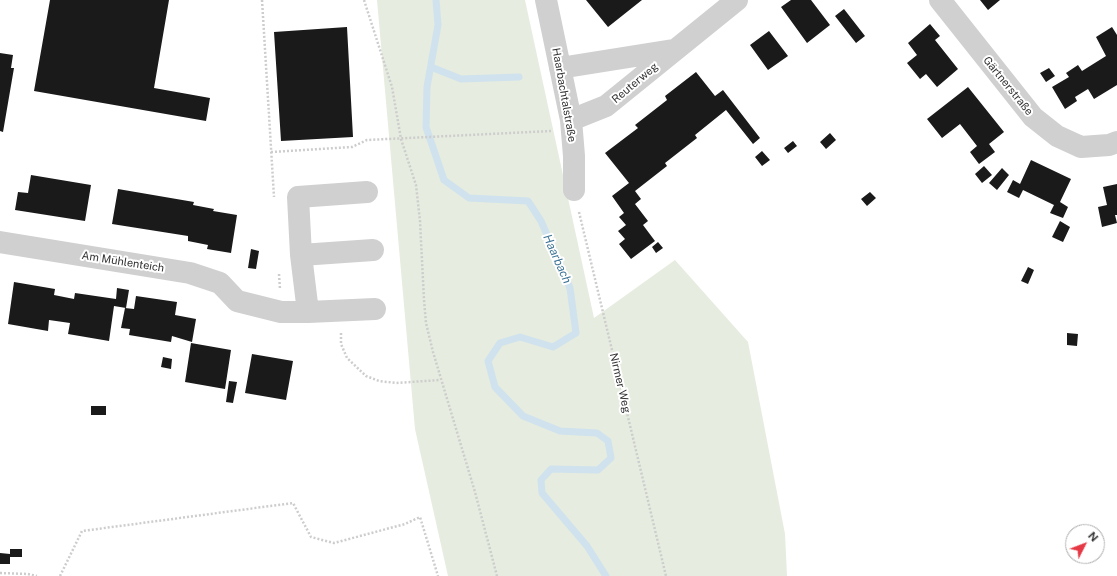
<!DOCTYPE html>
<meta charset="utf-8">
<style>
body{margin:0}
#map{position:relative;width:1117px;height:576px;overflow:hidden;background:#fff;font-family:"Public Sans",sans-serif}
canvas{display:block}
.north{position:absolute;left:1065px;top:524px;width:40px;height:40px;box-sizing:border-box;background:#fff;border:1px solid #adadad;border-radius:50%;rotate:48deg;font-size:11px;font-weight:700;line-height:16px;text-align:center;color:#333}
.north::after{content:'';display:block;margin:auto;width:14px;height:18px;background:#e63946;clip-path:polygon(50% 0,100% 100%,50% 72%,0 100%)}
</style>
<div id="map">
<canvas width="1117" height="576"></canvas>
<div class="north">N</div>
</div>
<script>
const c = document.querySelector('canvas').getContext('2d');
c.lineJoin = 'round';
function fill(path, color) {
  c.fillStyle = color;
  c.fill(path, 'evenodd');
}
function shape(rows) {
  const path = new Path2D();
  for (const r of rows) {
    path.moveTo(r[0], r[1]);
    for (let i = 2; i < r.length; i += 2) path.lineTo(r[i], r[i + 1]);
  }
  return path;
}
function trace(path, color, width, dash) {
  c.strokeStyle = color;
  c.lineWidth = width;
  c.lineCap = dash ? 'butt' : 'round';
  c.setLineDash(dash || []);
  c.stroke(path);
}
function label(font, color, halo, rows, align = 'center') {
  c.font = font + ' "Public Sans",sans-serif';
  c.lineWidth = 4;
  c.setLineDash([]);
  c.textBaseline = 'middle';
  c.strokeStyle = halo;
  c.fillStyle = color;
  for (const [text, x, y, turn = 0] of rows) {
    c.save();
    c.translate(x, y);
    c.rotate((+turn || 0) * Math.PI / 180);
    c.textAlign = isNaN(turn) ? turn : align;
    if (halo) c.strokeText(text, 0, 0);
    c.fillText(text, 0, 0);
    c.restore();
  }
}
fill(shape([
 [377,0,525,0,594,318,675,260,748,342,785,534,787,576,448,576,415,429]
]), '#e6ecdf');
trace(shape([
 [436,0,438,25,427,87,426,127,444,180,469,198,528,201,541,221,570,288,576,333,553,347,520,337,500,343,488,361,495,387,523,416,560,431,597,433,608,441,611,458,598,470,551,469,541,480,542,493,587,546,606,576],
 [431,67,461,79,519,77]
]), '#cfe2ee', 7);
fill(shape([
 [50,0,169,0,154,88,210,98,206,121,34,91],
 [586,0,642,0,608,27],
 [791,0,811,0,830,25,807,43,781,7],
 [980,0,1000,0,988,10],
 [844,9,865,36,856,43,835,16],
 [930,24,940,36,935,40,958,69,937,87,926,74,920,79,907,63,917,55,908,43],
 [347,27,353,137,281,141,274,32],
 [1112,27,1117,35,1117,85,1094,99,1088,89,1075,97,1077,101,1065,109,1052,87,1069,77,1066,73,1078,65,1082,71,1106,56,1096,37],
 [769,31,788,56,768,70,750,45],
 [0,53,13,55,11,68,14,68,3,132,0,131],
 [1049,68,1055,76,1046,82,1040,73],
 [696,72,715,96,723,90,760,138,753,144,726,110,695,135,697,138,665,163,667,166,635,191,641,199,635,204,648,221,643,225,655,241,631,259,619,244,625,239,618,231,626,225,619,217,624,213,612,196,629,183,605,153,638,128,635,125,667,100,665,96],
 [968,87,1004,132,989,144,995,152,979,164,970,152,977,146,960,124,942,138,927,119],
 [830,133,836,140,826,149,820,142],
 [793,141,797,146,788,153,784,148],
 [762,151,770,160,762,166,755,157],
 [1031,160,1071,179,1060,202,1068,207,1063,218,1050,213,1054,205,1023,190,1019,198,1007,192,1013,180,1020,184],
 [984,166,992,175,982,183,975,174],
 [1002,168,1009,175,997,190,989,183],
 [31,175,91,185,85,221,15,210,18,192,28,193],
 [1117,184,1117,215,1115,215,1117,223,1102,227,1098,207,1107,205,1103,187],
 [118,189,194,202,193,205,214,209,213,211,237,215,231,253,207,249,208,245,188,241,188,236,112,224],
 [870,192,876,198,867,206,861,199],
 [1060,221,1070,227,1063,242,1052,237],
 [658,242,663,248,656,253,652,247],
 [251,249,259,251,256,269,248,268],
 [1028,267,1034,270,1028,284,1021,281],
 [14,282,55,289,54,295,74,299,75,293,116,299,117,288,129,290,126,308,114,306,109,341,68,334,70,323,49,320,48,331,8,324],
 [136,296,177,302,175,315,196,319,192,342,172,336,171,342,129,335,130,329,121,328,125,308,134,309],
 [1067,333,1078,334,1077,346,1067,345],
 [191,343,231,350,225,389,185,382],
 [252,354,293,361,286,400,245,393],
 [163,357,172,359,171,369,161,367],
 [229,381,237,382,233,403,226,402],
 [91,406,106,406,106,415,91,415],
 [10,549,22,549,22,557,10,557,10,564,0,564,0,553,10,554]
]), '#1a1a1a');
trace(shape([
 [262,0,274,197],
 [364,0,392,87,401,139,416,185,420,221,424,300,426,323,433,352,475,492,497,576],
 [271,152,352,147,367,140,551,131],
 [579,212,666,576],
 [279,274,280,289],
 [341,333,341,344,347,358,366,376,379,381,396,383,440,380],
 [0,573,28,574,37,576],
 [60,576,82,531,293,503,311,537,334,543,405,524,420,517,438,576]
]), '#cdcdcd', 2.5, [2, 2]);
trace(shape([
 [546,0,571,120,574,156,574,190],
 [940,0,1033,117,1057,136,1081,147,1109,145,1117,142],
 [560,68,673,50],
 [571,120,606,106,737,0],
 [0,242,190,273,220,283,237,301,281,312,308,312,301,255,298,197,367,192],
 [301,255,373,250],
 [308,312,375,309]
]), '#d0d0d0', 22);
label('11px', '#333', '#fff', [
 ["Reuterweg",635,83,-40],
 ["Gärtnerstraße",1008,86,51],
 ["Haarbachtalstraße",564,95,80],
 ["Am Mühlenteich",123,262,9],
 ["Nirmer Weg",620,383,77]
]);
label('italic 12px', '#3f7597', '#fff', [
 ["Haarbach",557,259,66]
]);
</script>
